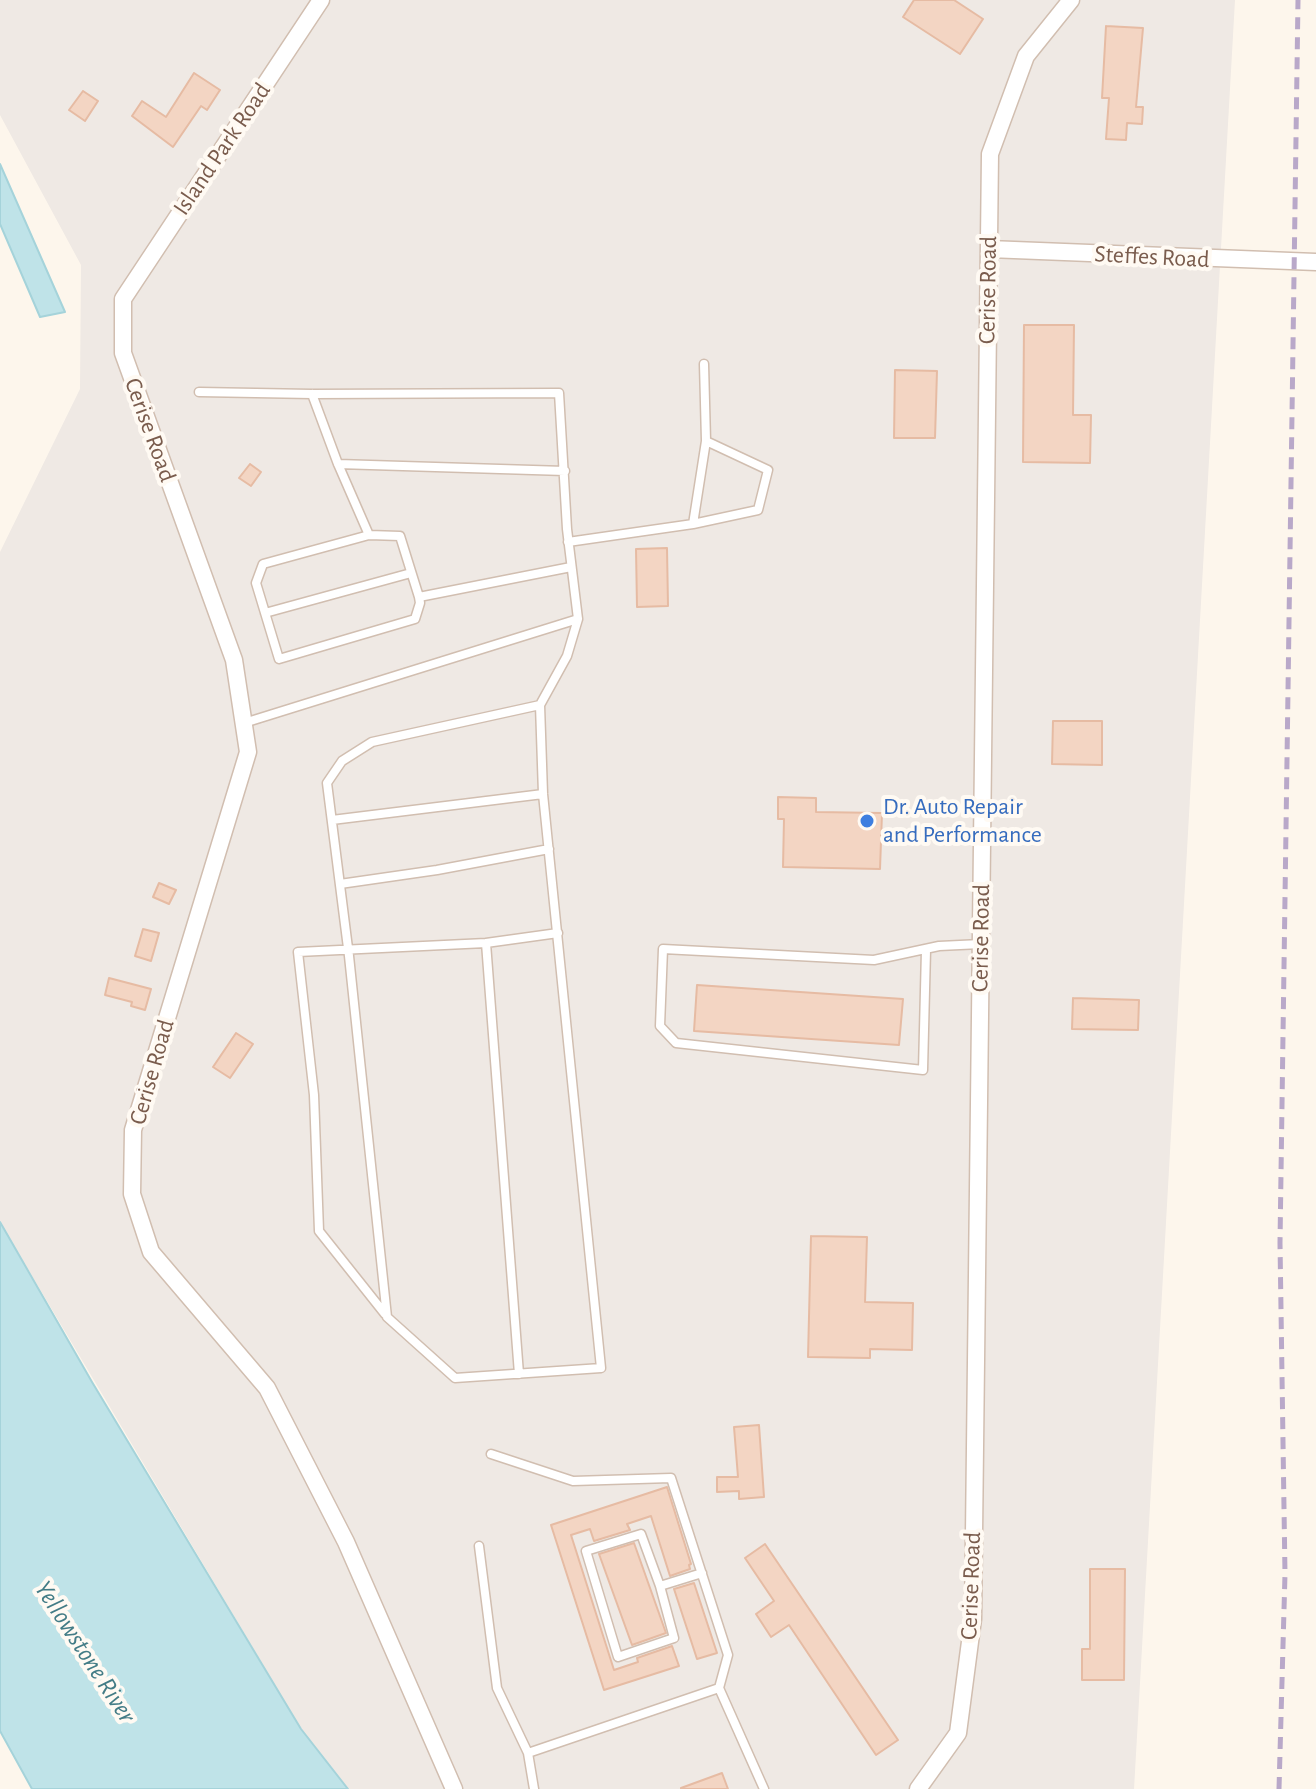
<!DOCTYPE html>
<style>
body{margin:0}
canvas{display:block;background:#fdf6ec}
</style>
<canvas width="1316" height="1789"></canvas>
<script>
const c = document.querySelector('canvas').getContext('2d');
c.lineJoin = 'round';
function fill(path, color) {
  c.fillStyle = color;
  c.fill(path, 'evenodd');
}
function shape(rows) {
  const path = new Path2D();
  for (const r of rows) {
    path.moveTo(r[0], r[1]);
    for (let i = 2; i < r.length; i += 2) path.lineTo(r[i], r[i + 1]);
  }
  return path;
}
function trace(path, color, width, dash) {
  c.strokeStyle = color;
  c.lineWidth = width;
  c.lineCap = dash ? 'butt' : 'round';
  c.setLineDash(dash || []);
  c.stroke(path);
}
function label(font, color, halo, rows, align = 'center') {
  c.font = font + ' "Alegreya Sans",sans-serif';
  c.lineWidth = 8;
  c.setLineDash([]);
  c.textBaseline = 'middle';
  c.strokeStyle = halo;
  c.fillStyle = color;
  for (const [text, x, y, turn = 0] of rows) {
    c.save();
    c.translate(x, y);
    c.rotate((+turn || 0) * Math.PI / 180);
    c.textAlign = isNaN(turn) ? turn : align;
    if (halo) c.strokeText(text, 0, 0);
    c.fillText(text, 0, 0);
    c.restore();
  }
}
fill(shape([
 [0,0,1235,0,1134,1789,348,1789,301,1729,0,1222,0,552,80,389,81,265,0,115]
]), '#efe9e4');
const water = shape([
 [0,164,65,312,40,317,0,224,0,164],
 [0,1222,92,1382,301,1729,348,1789,32,1789,0,1731,0,1222]
]);
fill(water, '#bfe3e8');
trace(water, '#a5d3da', 2);
const building = shape([
 [914,0,954,0,983,19,960,54,903,17,914,0],
 [1106,26,1143,28,1136,107,1143,107,1142,124,1127,123,1126,140,1106,139,1109,98,1102,98,1106,26],
 [194,73,220,90,207,110,201,106,173,147,132,116,142,101,166,117,194,73],
 [83,91,98,101,85,121,69,110,83,91],
 [1024,325,1074,325,1073,415,1091,415,1090,463,1023,462,1024,325],
 [895,370,937,371,935,438,894,438,895,370],
 [250,464,261,472,251,486,239,478,250,464],
 [667,548,668,606,637,607,636,549,667,548],
 [1053,721,1102,721,1102,765,1052,764,1053,721],
 [778,797,816,798,816,812,882,813,880,869,783,867,784,819,778,819,778,797],
 [159,883,176,890,169,904,153,897,159,883],
 [143,929,159,933,151,961,135,956,143,929],
 [109,978,151,989,145,1010,131,1006,132,1002,105,995,109,978],
 [697,985,903,999,899,1045,694,1031,697,985],
 [1073,998,1139,1000,1138,1030,1072,1029,1073,998],
 [236,1033,253,1044,230,1078,213,1067,236,1033],
 [811,1236,867,1237,865,1302,913,1303,912,1350,870,1349,870,1358,808,1357,811,1236],
 [759,1425,764,1497,739,1499,739,1491,717,1492,717,1477,738,1477,734,1427,759,1425],
 [667,1487,691,1564,689,1565,690,1569,670,1576,651,1516,627,1524,630,1530,594,1541,590,1529,571,1535,614,1670,638,1662,637,1658,672,1646,679,1666,604,1690,551,1525,667,1487],
 [634,1543,666,1633,632,1645,599,1554,634,1543],
 [765,1544,898,1740,876,1755,789,1625,771,1637,756,1614,774,1601,745,1558,765,1544],
 [1090,1569,1125,1569,1124,1680,1082,1680,1082,1649,1090,1649,1090,1569],
 [694,1583,717,1653,697,1659,674,1589,694,1583],
 [722,1773,728,1789,681,1789,681,1788,722,1773]
]);
fill(building, '#f3d5c3');
trace(building, '#e6bba3', 2);
const lane = shape([
 [199,392,312,394,559,393,567,529,578,619,244,723],
 [312,394,338,464,369,535,263,564,256,583,279,659,415,619,420,603,419,597,400,536,369,535],
 [338,464,565,471],
 [693,524,706,441],
 [568,542,693,524,758,510,768,470,706,441,704,364],
 [419,597,571,567],
 [265,613,411,573],
 [540,705,372,742,342,761,327,783,349,956,387,1317,455,1378,601,1368,543,794,540,705,567,656,578,619],
 [332,820,543,794],
 [340,884,437,870,549,849],
 [486,943,558,933],
 [926,950,923,1070,676,1043,660,1026,663,949,874,960,939,946,981,944],
 [385,1314,319,1231,314,1095,298,952,486,943,519,1374],
 [491,1454,573,1481,671,1478,728,1655,719,1688],
 [479,1546,497,1688,528,1753,534,1789],
 [660,1586,674,1638,618,1657,586,1551,641,1534,660,1586,702,1573],
 [528,1753,719,1688,764,1789]
]);
const street = shape([
 [321,0,123,299,123,353,234,660,248,752,133,1130,132,1194,151,1252,267,1388,346,1542,454,1789],
 [989,249,1316,262],
 [918,1789,958,1733,973,1619,990,154,1026,56,1071,0]
]);
trace(lane, '#d1beb0', 11);
trace(street, '#d1beb0', 19);
trace(lane, '#fff', 8);
trace(street, '#fff', 16);
trace(shape([
 [1279,1789,1285,1574,1280,1243,1298,0]
]), '#b9a8c9', 5, [12, 8]);
for (const [x, y, r, color] of [
 [867,821,8,"#3f7fe0"]
]) {
  const dot = new Path2D();
  dot.arc(x, y, r, 0, 2 * Math.PI);
  c.fillStyle = color;
  c.fill(dot);
  trace(dot, '#fffaf3', 3);
}
label('24px', '#7a5c4d', '#fffaf3', [
 ["Island Park Road",222,149,-56],
 ["Steffes Road",1152,257,3],
 ["Cerise Road",988,290,-89],
 ["Cerise Road",150,430,70],
 ["Cerise Road",981,938,-89],
 ["Cerise Road",152,1072,-74],
 ["Cerise Road",971,1586,-88]
]);
label('24px', '#366cbe', '#fffaf3', [
 ["Dr. Auto Repair",883,807],
 ["and Performance",883,835]
], 'left');
label('italic 26px', '#437c86', '#fffaf3', [
 ["Yellowstone River",85,1652,57]
]);
</script>
